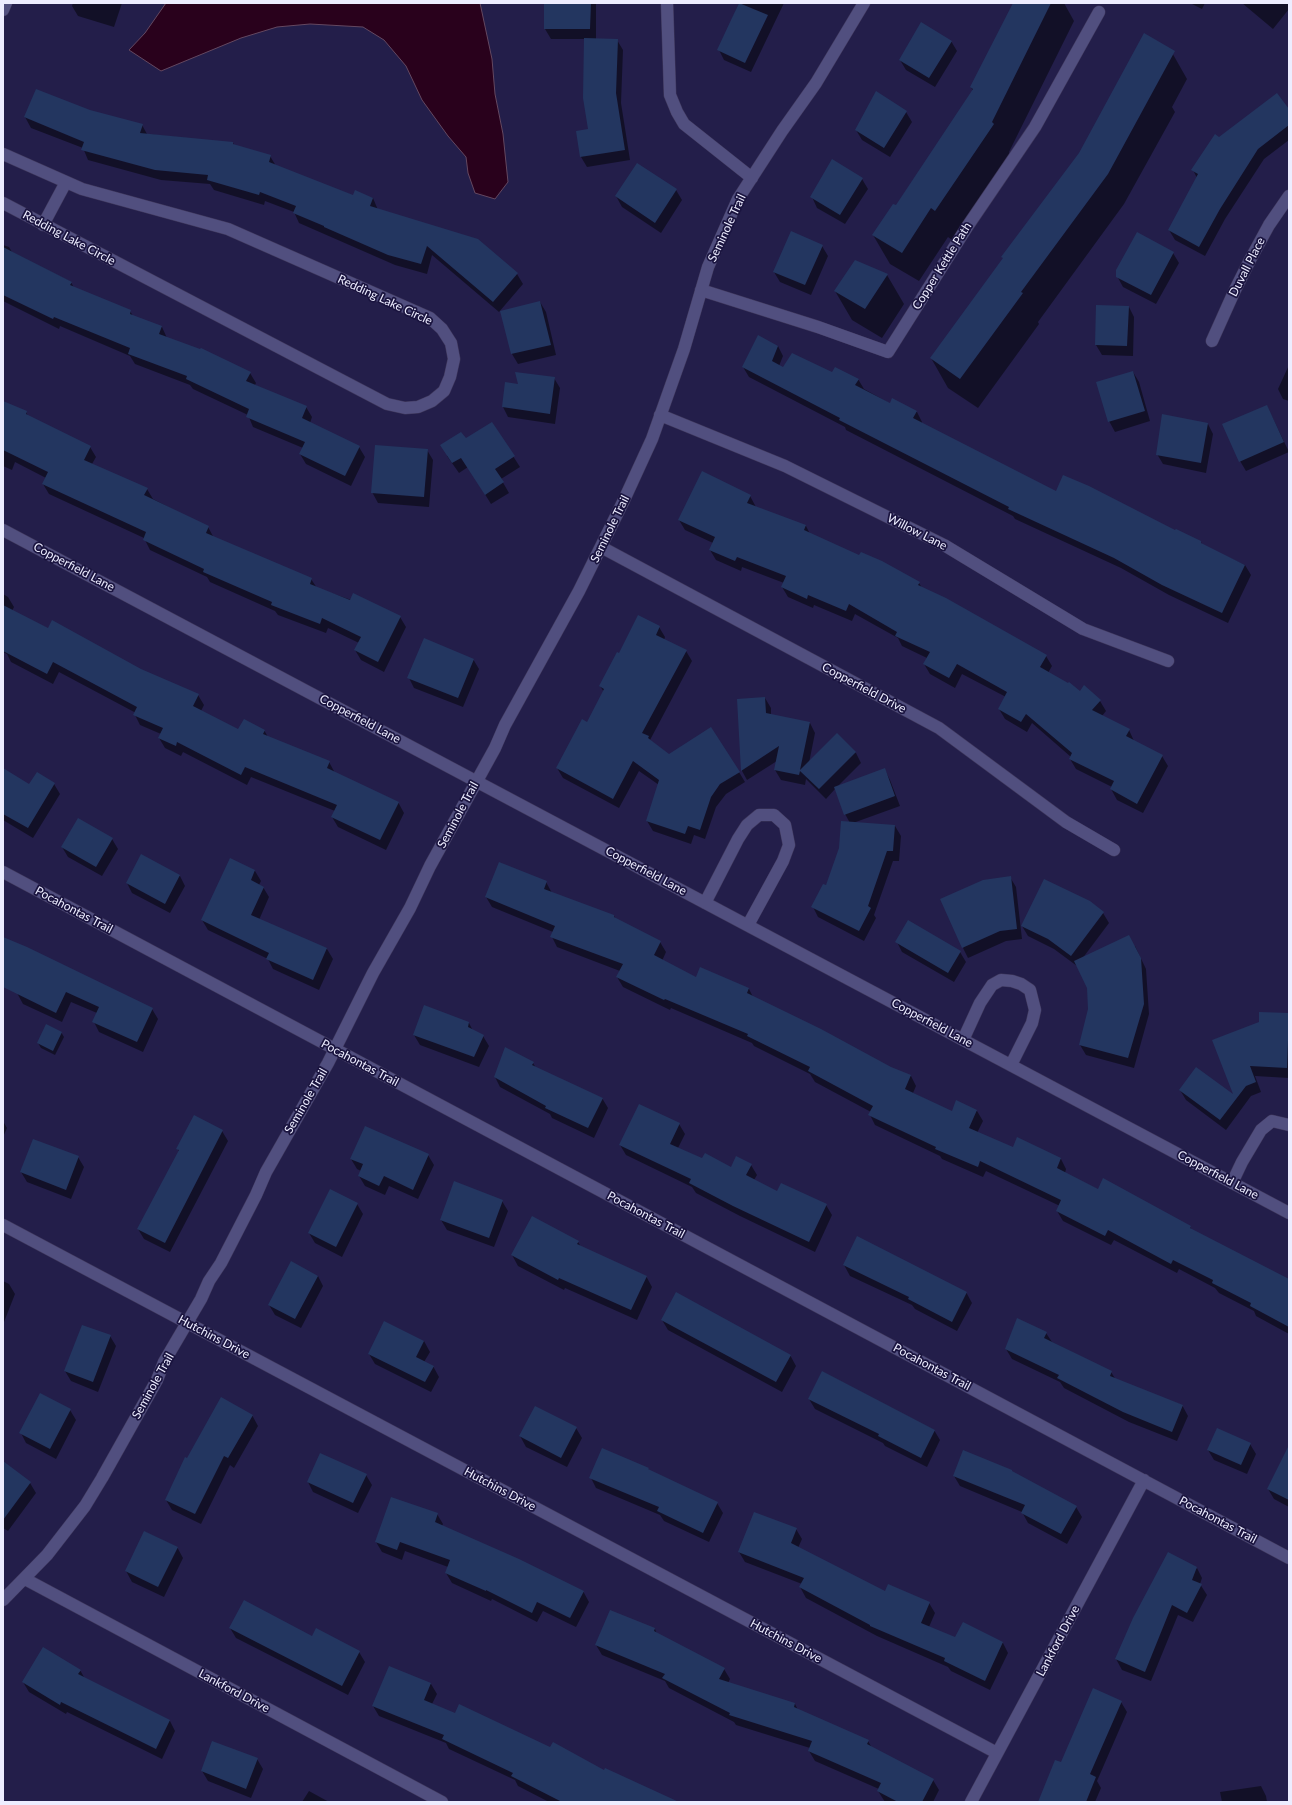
<!DOCTYPE html>
<style>
body{margin:0}
#map{position:relative;width:1292px;height:1805px;overflow:hidden;background:#231e4a;font-family:Lato,sans-serif}
canvas{display:block}
.frame{position:absolute;inset:0;border:4px solid #ededff;pointer-events:none}
</style>
<div id="map">
<canvas width="1292" height="1805"></canvas>
<div class="frame"></div>
</div>
<script>
const c = document.querySelector('canvas').getContext('2d');
c.lineJoin = 'round';
function fill(path, color) {
  c.fillStyle = color;
  c.fill(path, 'evenodd');
}
function shape(rows) {
  const path = new Path2D();
  for (const r of rows) {
    path.moveTo(r[0], r[1]);
    for (let i = 2; i < r.length; i += 2) path.lineTo(r[i], r[i + 1]);
  }
  return path;
}
function trace(path, color, width, dash) {
  c.strokeStyle = color;
  c.lineWidth = width;
  c.lineCap = dash ? 'butt' : 'round';
  c.setLineDash(dash || []);
  c.stroke(path);
}
function label(font, color, halo, rows, align = 'center') {
  c.font = font + ' Lato,sans-serif';
  c.lineWidth = 3.5;
  c.setLineDash([]);
  c.textBaseline = 'middle';
  c.strokeStyle = halo;
  c.fillStyle = color;
  for (const [text, x, y, turn = 0] of rows) {
    c.save();
    c.translate(x, y);
    c.rotate((+turn || 0) * Math.PI / 180);
    c.textAlign = isNaN(turn) ? turn : align;
    if (halo) c.strokeText(text, 0, 0);
    c.fillText(text, 0, 0);
    c.restore();
  }
}
const water = shape([
 [166,3,480,3,492,59,495,94,503,134,508,182,495,199,475,193,468,173,466,157,448,136,422,100,406,66,384,40,363,27,310,24,277,27,241,38,161,71,129,50,145,33,166,3]
]);
fill(water, '#29011c');
trace(water, '#644860', 1);
fill(shape([
 [73,3,122,3,114,27,78,16,72,6],
 [545,3,596,3,596,39,617,40,623,50,621,103,630,160,587,167,581,157,590,130,585,39,551,39,545,29],
 [739,3,784,3,751,72,724,60,719,50],
 [1014,3,1064,3,1074,21,1009,152,1010,154,952,240,948,237,919,281,890,264,873,235,896,207,973,91,971,87],
 [1190,3,1205,3,1202,9],
 [1242,3,1289,3,1289,9,1273,29],
 [951,41,957,51,935,87,906,70,900,60],
 [1170,49,1187,79,1172,107,1175,112,1124,204,1038,322,1039,324,978,408,948,388,931,358],
 [89,111,142,125,147,134,233,143,235,146,270,156,276,166,354,196,373,198,378,210,517,274,523,284,499,312,432,255,427,274,395,265,299,223,294,212,265,201,264,205,214,190,210,184,161,180,88,160,83,148,31,128,25,117],
 [1289,111,1289,140,1264,159,1225,219,1205,256,1175,240,1169,230,1197,178,1193,170,1219,139],
 [906,112,912,122,890,157,862,140,856,130],
 [637,165,676,190,682,200,661,233,622,207,616,196],
 [862,179,868,189,845,224,817,208,812,197],
 [3,245,9,247,12,252,71,282,74,288,130,311,133,316,162,327,167,338,250,373,256,383,255,385,306,407,312,417,310,423,359,447,365,457,351,486,306,464,300,454,303,448,253,427,248,415,193,389,190,385,135,364,130,356,60,326,59,329,3,301],
 [822,246,828,256,811,295,780,282,774,272],
 [1173,253,1179,263,1156,304,1123,287,1117,276],
 [887,275,904,304,882,338,852,320,835,291],
 [540,302,546,312,556,355,518,364,512,354,502,312],
 [1129,307,1134,317,1133,356,1102,355,1096,345],
 [778,346,783,356,779,366,783,368,832,374,858,379,864,389,891,404,893,400,917,412,922,422,922,424,1056,492,1176,531,1201,542,1202,545,1245,565,1251,575,1228,623,1169,595,1121,568,1015,519,1013,516,846,430,845,427,749,377,743,367],
 [1289,365,1289,401,1283,399,1278,389],
 [1133,372,1139,382,1150,421,1115,432,1109,421],
 [554,378,560,388,555,424,508,417,503,407,520,385],
 [3,402,26,412,28,416,90,447,96,457,92,464,147,489,153,499,208,527,214,538,311,579,317,588,400,617,406,627,384,672,361,660,355,650,359,643,328,628,326,633,278,615,275,611,210,582,207,577,150,550,144,538,49,494,43,484,46,478,15,462,12,470,3,466],
 [1267,406,1289,452,1246,471,1240,461],
 [492,423,520,467,501,479,509,493,491,504,468,467,459,473,447,456,466,440],
 [1208,424,1213,434,1206,473,1163,464,1157,454],
 [427,450,433,460,429,507,378,503,372,492],
 [750,496,756,507,806,526,810,534,919,583,922,588,1046,656,1052,666,1048,673,1080,692,1100,701,1106,711,1102,716,1129,730,1134,741,1162,756,1168,766,1143,813,1117,800,1111,789,1112,787,1076,769,1070,759,1071,757,1032,723,1027,732,1005,719,999,709,1006,697,962,674,955,688,930,674,924,664,927,658,902,646,898,638,855,614,852,621,814,605,813,608,788,597,782,587,784,583,742,567,741,571,716,560,710,550,713,543,685,530,679,520],
 [3,594,8,597,14,607,12,611,49,629,198,695,204,705,201,711,239,731,264,730,268,737,329,762,335,773,398,802,404,813,386,850,338,827,332,817,335,811,251,777,247,785,183,752,181,756,165,748,159,738,161,734,140,725,135,715,136,713,59,672,53,684,11,662,7,654,3,652],
 [659,627,665,637,664,640,686,651,692,661,650,740,669,755,739,772,745,782,726,794,716,807,705,839,694,835,691,844,653,831,647,821,659,785,639,771,619,808,563,778,557,768,587,723,604,692,600,686,619,654],
 [473,659,479,669,463,707,414,688,409,678],
 [765,698,771,708,771,715,810,723,815,733,809,763,837,735,856,753,861,763,838,786,885,770,890,780,900,806,853,823,895,826,901,836,899,861,893,861,874,915,876,918,864,941,818,917,813,907,826,886,850,823,845,814,835,789,826,799,806,779,805,785,781,780,775,770,777,761,747,780,742,771,738,700],
 [3,780,30,785,54,784,60,794,33,838,3,820],
 [112,839,118,849,102,876,68,857,62,847],
 [231,860,255,871,261,881,259,885,263,887,269,897,259,920,327,949,333,959,319,990,273,969,268,959,208,930,202,920],
 [180,876,185,886,170,913,132,893,127,883],
 [1010,877,1016,887,1022,939,1006,941,968,958,963,948],
 [546,882,552,893,614,916,616,919,660,942,666,952,662,961,697,978,749,989,753,997,891,1068,911,1076,916,1086,913,1093,952,1112,977,1111,983,1121,977,1133,1013,1148,1061,1159,1066,1169,1065,1173,1099,1190,1190,1227,1192,1230,1289,1281,1289,1334,1256,1316,1254,1311,1219,1293,1215,1288,1179,1269,1177,1273,1114,1240,1111,1245,1063,1221,1057,1211,1060,1206,986,1171,983,1177,942,1159,940,1156,875,1125,870,1115,871,1112,815,1082,810,1074,754,1046,752,1043,671,1008,670,1010,623,987,617,977,620,971,557,947,552,937,553,932,492,907,486,897],
 [1103,913,1109,923,1082,959,1135,946,1146,969,1149,1014,1134,1068,1086,1055,1080,1045,1089,1009,1088,988,1077,966,1054,949,1028,936,1022,926],
 [3,938,152,1009,158,1019,143,1052,99,1032,94,1022,97,1013,71,1002,62,1022,23,1004,17,993,3,978],
 [897,942,960,952,966,962,954,982,902,952],
 [1289,1014,1289,1078,1255,1076,1261,1092,1251,1096,1226,1130,1186,1100,1180,1090,1235,1097,1213,1040],
 [469,1023,473,1031,483,1036,489,1046,479,1067,420,1045,414,1035],
 [61,1032,64,1037,55,1055,41,1048,38,1043],
 [533,1063,536,1068,602,1098,608,1108,594,1138,552,1118,550,1114,500,1087,495,1077],
 [3,1121,7,1128,3,1137],
 [679,1124,685,1134,678,1148,703,1159,731,1168,751,1165,757,1175,754,1180,777,1193,826,1205,832,1215,815,1252,740,1216,696,1193,692,1187,626,1155,620,1145],
 [222,1131,228,1141,170,1252,144,1239,138,1229,179,1152,178,1149],
 [428,1155,434,1165,418,1199,389,1186,385,1195,365,1186,359,1176,361,1171,357,1169,351,1159],
 [78,1157,84,1167,71,1199,27,1182,21,1172],
 [502,1201,508,1211,494,1247,447,1230,441,1220],
 [357,1204,363,1214,342,1257,315,1243,309,1233],
 [532,1218,578,1242,581,1247,646,1276,652,1287,637,1320,565,1288,564,1290,518,1266,512,1255],
 [844,1265,966,1292,972,1303,957,1331,915,1309,912,1305,850,1276],
 [318,1276,323,1286,301,1328,275,1315,269,1305],
 [3,1281,9,1284,15,1294,4,1322,3,1321],
 [662,1320,790,1355,796,1366,782,1392,668,1330],
 [1046,1333,1052,1342,1111,1372,1116,1380,1182,1405,1188,1416,1177,1441,1129,1422,1064,1388,1060,1382,1012,1359,1006,1349],
 [110,1336,116,1346,98,1392,71,1381,65,1371],
 [424,1341,430,1352,424,1362,433,1366,439,1377,431,1392,375,1364,369,1354],
 [823,1372,934,1430,940,1440,927,1467,885,1446,883,1443,815,1409,809,1399],
 [70,1410,76,1420,56,1459,26,1443,21,1433],
 [252,1415,258,1426,234,1468,230,1465,201,1524,172,1510,166,1500,188,1460],
 [576,1428,582,1438,567,1467,526,1447,520,1436],
 [1250,1444,1256,1454,1247,1474,1214,1460,1208,1450],
 [1289,1466,1289,1507,1274,1499,1268,1489],
 [648,1469,649,1471,717,1503,723,1513,709,1542,664,1521,660,1515,596,1488,591,1478],
 [3,1472,30,1483,36,1493,8,1531,3,1528],
 [366,1475,372,1485,358,1513,313,1492,308,1482],
 [954,1476,1076,1507,1082,1517,1067,1544,1028,1523,1022,1512,960,1486],
 [437,1514,443,1524,442,1526,583,1591,589,1602,576,1627,543,1611,537,1622,492,1599,491,1601,452,1583,446,1573,448,1567,405,1551,402,1560,382,1552,376,1542],
 [796,1529,802,1539,798,1548,885,1593,888,1586,929,1603,935,1613,929,1627,956,1639,1003,1643,1008,1653,990,1690,951,1671,948,1667,877,1636,806,1598,800,1587,802,1584,745,1562,739,1552],
 [145,1532,177,1547,183,1558,164,1597,132,1582,126,1571],
 [1197,1568,1202,1578,1200,1584,1207,1595,1193,1622,1178,1615,1151,1681,1122,1670,1116,1659],
 [230,1628,312,1637,359,1652,365,1662,348,1695,236,1638],
 [655,1629,657,1634,724,1669,730,1679,728,1683,795,1704,798,1710,868,1741,872,1748,933,1780,939,1790,933,1802,885,1802,878,1791,879,1789,815,1761,809,1751,810,1748,736,1725,734,1722,669,1688,665,1681,602,1655,596,1645],
 [389,1667,431,1684,437,1694,432,1704,659,1802,549,1802,518,1786,515,1780,449,1749,446,1743,379,1716,373,1706],
 [80,1670,85,1679,170,1721,175,1731,162,1759,67,1712,66,1714,29,1692,23,1682],
 [1121,1702,1127,1712,1097,1781,1101,1788,1095,1802,1039,1802,1061,1764],
 [257,1759,263,1769,251,1798,208,1781,202,1771],
 [1261,1786,1266,1796,1267,1802,1222,1802,1220,1792],
 [309,1791,329,1802,302,1802]
]), '#0007');
fill(shape([
 [544,3,591,3,590,29,544,29],
 [739,3,768,15,745,63,717,50],
 [1013,3,1051,3,992,122,994,124,935,211,931,208,902,253,872,235,893,204,896,205,973,89,970,87],
 [921,22,952,41,929,78,899,60],
 [1144,33,1175,51,1108,174,1021,292,1023,293,960,379,930,358,1003,258,1001,257,1079,153],
 [584,38,618,39,616,93,625,150,580,157,576,131,588,129,583,98],
 [36,89,90,110,143,124,140,133,233,142,233,144,271,155,269,162,353,195,355,190,373,198,370,206,478,239,518,273,493,302,427,246,421,264,388,255,324,227,324,226,293,213,296,206,260,192,259,195,207,180,208,175,155,170,81,150,84,142,24,117],
 [876,91,907,111,884,148,855,130],
 [1277,93,1289,109,1289,125,1258,149,1220,209,1199,247,1168,230,1198,174,1191,170,1215,134,1219,137],
 [832,159,863,178,840,215,810,197],
 [637,163,677,189,655,223,615,196],
 [791,231,823,245,805,285,773,272],
 [1137,232,1174,252,1151,295,1116,277,1116,270],
 [3,247,72,282,70,285,131,310,130,314,162,326,159,334,200,349,201,348,251,372,246,381,307,406,302,418,360,446,345,476,299,454,305,442,246,417,249,409,186,379,187,376,128,354,130,348,54,317,53,319,3,295],
 [855,260,888,274,865,309,834,291],
 [540,301,551,345,511,354,500,311],
 [1096,305,1129,306,1127,346,1095,345],
 [758,335,778,346,772,361,783,367,792,353,832,372,835,367,859,379,855,385,890,403,892,398,917,411,913,418,1056,491,1063,475,1089,486,1175,530,1176,529,1201,541,1201,543,1245,565,1222,613,1162,585,1114,558,1008,509,1009,507,839,420,840,418,742,367],
 [1133,371,1145,411,1108,422,1096,382],
 [515,372,555,377,550,414,502,407,505,382,518,384],
 [3,401,27,411,26,414,91,446,84,460,148,488,144,495,209,526,206,533,312,578,310,584,350,600,353,593,401,616,378,662,354,650,361,637,322,618,320,624,271,605,272,602,203,572,204,569,143,540,146,532,42,484,48,472,3,450],
 [1267,405,1284,442,1239,462,1222,424],
 [1162,414,1208,423,1201,463,1156,455],
 [492,422,515,456,495,469,504,482,485,495,461,458,452,463,440,445,461,432,466,438],
 [375,445,428,449,424,497,371,493],
 [702,471,751,495,747,503,806,525,804,530,859,555,861,552,882,561,920,582,918,585,946,598,1047,655,1040,667,1068,683,1069,682,1080,691,1084,685,1101,700,1092,710,1130,729,1126,736,1163,755,1137,804,1110,789,1114,781,1069,759,1072,753,1026,714,1021,722,998,709,1007,692,957,664,949,678,923,664,930,652,895,636,897,632,849,604,846,611,808,595,807,599,781,587,786,576,737,557,735,561,709,550,715,537,678,520],
 [3,605,48,628,52,620,141,669,199,694,193,706,238,729,244,719,265,730,263,734,330,761,327,768,399,802,380,840,331,817,337,805,245,767,241,775,177,742,176,746,158,738,163,728,133,715,137,707,53,662,47,674,3,651],
 [638,615,660,626,656,635,687,650,642,733,649,736,648,738,669,754,711,727,740,772,720,784,711,797,700,830,688,826,685,834,646,821,659,780,633,761,613,799,556,768,582,719,587,722,604,689,599,686,617,652,619,653],
 [424,638,474,659,458,698,407,678],
 [765,697,766,713,810,722,800,770,837,733,856,752,819,789,800,771,799,775,774,770,779,746,741,771,737,699],
 [3,768,29,784,37,772,55,783,28,828,3,814],
 [885,768,895,796,844,815,834,787],
 [78,818,113,838,96,867,61,847],
 [841,821,895,825,893,851,887,851,868,906,871,908,859,931,811,907,823,884,826,885,839,848],
 [141,854,180,875,165,904,126,883],
 [230,858,255,870,251,880,264,887,251,915,327,948,313,980,266,959,269,953,201,920],
 [499,862,547,881,544,889,614,915,614,917,661,941,654,955,696,977,700,967,749,988,747,993,821,1029,891,1067,911,1075,905,1089,952,1111,956,1100,977,1110,969,1128,1013,1147,1017,1137,1061,1158,1057,1168,1098,1189,1103,1178,1191,1226,1190,1228,1289,1279,1289,1327,1250,1306,1251,1303,1212,1283,1213,1280,1173,1260,1171,1264,1108,1230,1105,1236,1056,1211,1061,1200,980,1161,978,1167,935,1149,936,1147,868,1115,873,1106,808,1071,810,1067,747,1036,748,1034,665,999,664,1000,616,977,623,964,550,937,555,926,485,897],
 [1011,876,1017,929,1000,931,962,948,940,899,983,880],
 [1044,879,1090,901,1104,912,1071,956,1048,939,1021,926],
 [908,920,961,951,948,973,895,942],
 [1129,935,1141,958,1144,1004,1128,1058,1079,1045,1088,1009,1087,988,1074,961],
 [3,937,27,947,153,1008,137,1042,92,1022,99,1007,66,992,56,1013,3,987],
 [424,1005,469,1022,468,1027,484,1035,474,1057,413,1035],
 [1259,1012,1289,1013,1287,1068,1250,1066,1256,1082,1246,1086,1220,1120,1179,1090,1196,1067,1233,1094,1212,1040,1259,1022],
 [46,1024,62,1032,53,1051,37,1043],
 [505,1047,534,1062,532,1065,603,1098,588,1128,545,1108,546,1106,494,1077],
 [639,1104,680,1123,670,1144,702,1158,705,1153,731,1167,736,1156,752,1164,746,1175,777,1191,781,1183,827,1204,809,1242,733,1206,689,1183,691,1179,619,1145],
 [194,1115,223,1130,165,1243,137,1229,179,1150,176,1149],
 [365,1126,429,1154,413,1190,384,1176,379,1186,358,1176,363,1164,350,1159],
 [33,1139,79,1156,66,1190,20,1172],
 [454,1181,503,1200,489,1238,440,1220],
 [330,1189,358,1203,336,1247,308,1233],
 [532,1216,579,1241,577,1244,647,1276,631,1310,559,1278,558,1280,511,1255],
 [857,1236,967,1292,952,1322,908,1299,909,1297,843,1265],
 [291,1261,318,1276,295,1319,268,1305],
 [676,1292,791,1355,776,1382,661,1320],
 [1017,1318,1047,1332,1044,1338,1112,1371,1110,1376,1183,1405,1172,1432,1123,1412,1057,1378,1059,1375,1005,1349],
 [384,1321,424,1341,416,1357,434,1366,425,1382,368,1354],
 [82,1325,111,1335,93,1382,64,1371],
 [822,1371,935,1430,921,1458,878,1436,879,1434,808,1399],
 [40,1393,71,1409,50,1449,19,1433],
 [221,1397,253,1415,228,1458,224,1456,195,1514,165,1500,185,1457,187,1458],
 [535,1406,577,1427,561,1458,519,1436],
 [1217,1428,1251,1443,1241,1465,1207,1450],
 [1289,1445,1289,1500,1267,1489],
 [602,1448,649,1468,648,1469,718,1502,703,1533,657,1511,659,1507,589,1478],
 [963,1450,1012,1470,1012,1471,1077,1506,1061,1534,1021,1513,1025,1505,953,1476],
 [320,1453,367,1474,353,1503,307,1482],
 [3,1461,31,1482,3,1520],
 [391,1497,438,1513,435,1522,519,1559,584,1591,570,1618,537,1602,532,1613,486,1590,486,1591,445,1573,450,1560,400,1542,397,1550,375,1542],
 [754,1512,797,1528,791,1543,885,1591,888,1584,930,1602,921,1623,955,1637,963,1622,1003,1642,985,1681,944,1661,945,1658,870,1626,870,1625,799,1587,804,1578,738,1552],
 [144,1531,178,1547,158,1587,125,1571],
 [1168,1552,1197,1567,1192,1580,1202,1584,1187,1613,1172,1605,1145,1672,1115,1659,1133,1618],
 [244,1600,312,1636,316,1628,360,1651,342,1686,229,1628],
 [610,1610,655,1628,654,1631,725,1668,719,1679,795,1703,794,1707,869,1740,867,1744,934,1779,922,1802,898,1802,877,1791,881,1783,808,1751,812,1741,729,1715,730,1713,662,1678,665,1674,595,1645],
 [43,1647,81,1670,78,1674,170,1720,156,1749,61,1702,60,1705,22,1682],
 [389,1666,431,1683,424,1700,455,1713,459,1704,550,1747,553,1742,604,1770,605,1768,679,1802,562,1802,511,1776,513,1773,442,1739,444,1735,372,1706],
 [1093,1688,1122,1701,1090,1774,1096,1777,1086,1802,1038,1802,1055,1760,1061,1762],
 [212,1741,258,1758,246,1789,201,1771]
]), '#233660');
const minor = shape([
 [667,3,670,95,677,112,684,124,752,178],
 [3,10,6,3],
 [3,154,82,189,228,229,430,318,442,329,451,343,454,359,450,377,444,391,432,401,418,407,405,408,387,404,3,203],
 [43,225,66,182],
 [701,290,818,327,888,352,967,227,1035,127,1099,12],
 [1212,341,1234,292,1250,260,1269,225,1289,196],
 [660,415,785,466,944,545,1083,629,1168,661],
 [3,530,1289,1213],
 [601,547,939,728,1066,822,1114,850],
 [3,872,1289,1558],
 [705,903,738,839,747,825,759,815,774,815,785,825,789,845,783,861,748,925],
 [963,1040,980,1003,992,985,1001,980,1012,981,1021,984,1030,990,1035,1010,1032,1023,1011,1065],
 [1232,1183,1242,1162,1261,1130,1272,1121,1289,1125],
 [3,1225,997,1753],
 [25,1579,442,1802],
 [3,1600,47,1555,85,1506,102,1478,157,1380,164,1362,201,1299,209,1281,221,1263,256,1195,266,1172,328,1063,373,973,410,908,430,866,495,748,505,725,579,591,624,500,652,439,684,349,708,267,738,199,782,131,816,83,864,3],
 [971,1802,1144,1480]
]);
trace(minor, '#3f385c', 13);
trace(minor, '#514f7f', 12);
label('12px', '#ededff', '#1a143f', [
 ["Seminole Trail",727,228,-65],
 ["Redding Lake Circle",69,238,28],
 ["Copper Kettle Path",942,266,-58],
 ["Duvall Place",1247,267,-63],
 ["Redding Lake Circle",385,300,25],
 ["Seminole Trail",610,529,-64],
 ["Willow Lane",917,532,27],
 ["Copperfield Lane",74,567,28],
 ["Copperfield Drive",864,688,28],
 ["Copperfield Lane",360,719,28],
 ["Seminole Trail",458,815,-62],
 ["Copperfield Lane",646,871,28],
 ["Pocahontas Trail",74,910,28],
 ["Copperfield Lane",932,1023,28],
 ["Pocahontas Trail",360,1063,28],
 ["Seminole Trail",306,1101,-60],
 ["Copperfield Lane",1218,1175,28],
 ["Pocahontas Trail",646,1215,28],
 ["Hutchins Drive",214,1337,28],
 ["Pocahontas Trail",932,1367,28],
 ["Seminole Trail",153,1386,-61],
 ["Hutchins Drive",500,1489,28],
 ["Pocahontas Trail",1218,1520,28],
 ["Hutchins Drive",786,1641,28],
 ["Lankford Drive",1058,1641,-62],
 ["Lankford Drive",234,1691,28]
]);
</script>
